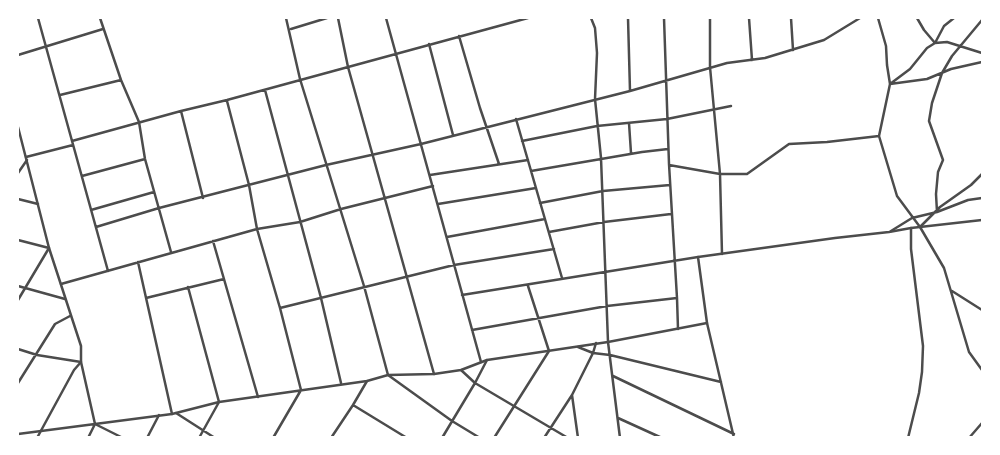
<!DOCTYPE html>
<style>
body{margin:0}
#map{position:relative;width:1000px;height:455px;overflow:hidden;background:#fff;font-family:Georgia,serif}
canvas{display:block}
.frame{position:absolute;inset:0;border:19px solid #fff;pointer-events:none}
</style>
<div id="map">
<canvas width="1000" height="455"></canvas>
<div class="frame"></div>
</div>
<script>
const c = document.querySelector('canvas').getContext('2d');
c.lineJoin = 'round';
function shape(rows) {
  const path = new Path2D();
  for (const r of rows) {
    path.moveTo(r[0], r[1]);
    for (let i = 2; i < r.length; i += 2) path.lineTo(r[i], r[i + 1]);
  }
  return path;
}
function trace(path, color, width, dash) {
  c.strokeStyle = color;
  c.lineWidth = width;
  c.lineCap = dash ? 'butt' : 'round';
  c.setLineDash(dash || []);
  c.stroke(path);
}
trace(shape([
 [38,18,108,271],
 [100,18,121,80,139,122,145,159,171,252],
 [286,18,300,79,364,286,388,375,452,421,480,438],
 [338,18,348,67,434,374],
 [386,18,481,362],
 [591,18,595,28,597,53,595,99,601,158,608,342,620,438],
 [628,18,630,91],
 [664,18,669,164,677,298,678,329],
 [710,18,710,67,720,174,722,254],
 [749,18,752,60],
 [791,18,793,50],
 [878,18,886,46,887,65,890,84,879,136,897,196,920,227,944,268,969,352,982,370],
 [917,18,924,30,935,43,947,42,982,53],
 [954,18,944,26,935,43,927,48,910,69,890,84,927,79,951,69,982,62],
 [291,29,327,18],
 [459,36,480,108,499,164],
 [429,44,453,135],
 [18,55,103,29],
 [265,90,321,298,341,383],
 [60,95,121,80],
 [227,101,249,185,257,229,280,308,301,390],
 [181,111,203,198],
 [516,119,562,278],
 [629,123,631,153],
 [72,141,181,111,227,100,528,18],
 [522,141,597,126,667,119,731,106],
 [26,157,73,145],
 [669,165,720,174,747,174,789,144,827,142,879,136],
 [531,171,642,152,668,149],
 [18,173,27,160],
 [430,175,528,160],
 [82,176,145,159],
 [18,199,38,204],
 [540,203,603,191,670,185],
 [438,204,536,188],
 [91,210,154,192],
 [937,212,936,194,938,172,943,160,929,121,932,103,942,73,952,56,982,20],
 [96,227,159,208,326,165,421,144,630,91,727,63,765,58,824,40,860,18],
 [920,227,940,207,971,185,982,174],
 [891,231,912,218,937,212,968,200,982,198],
 [549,232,604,222,671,214],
 [447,237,545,219],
 [18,240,49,248,18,300],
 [213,241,258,397],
 [138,262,172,414],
 [61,284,257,229,300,222,341,209,433,186],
 [18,286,65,299],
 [188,287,219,402,199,438],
 [952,291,982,310],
 [462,295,698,257],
 [146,298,224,279],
 [280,308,454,265,554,249],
 [707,323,734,438],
 [472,330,607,306,677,298],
 [578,347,593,353,610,355,721,382],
 [18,349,37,355,81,362],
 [461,370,475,383,487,360],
 [613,376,734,434],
 [18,383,55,324,70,316],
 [572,395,578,438],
 [353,405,407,438],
 [176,413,215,438],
 [618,418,662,438],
 [95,424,123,438],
 [37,438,74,370,81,362],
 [147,438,159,415],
 [331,438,353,405,367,381],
 [442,438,475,383,568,438],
 [494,438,549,351,528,286],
 [544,438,572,395,593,353,596,343],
 [908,438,919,393,922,372,923,346,911,249,911,228],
 [969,438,982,423]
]), '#4c4c4c', 2.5);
trace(shape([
 [18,127,49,248,81,346,81,362,95,424,88,438],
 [18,434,172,414,219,402,367,381,388,375,434,374,461,370,487,360,608,342,707,323,698,257,835,238,889,232,911,228,982,220],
 [273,438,301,390]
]), '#4c4c4c', 2.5);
</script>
